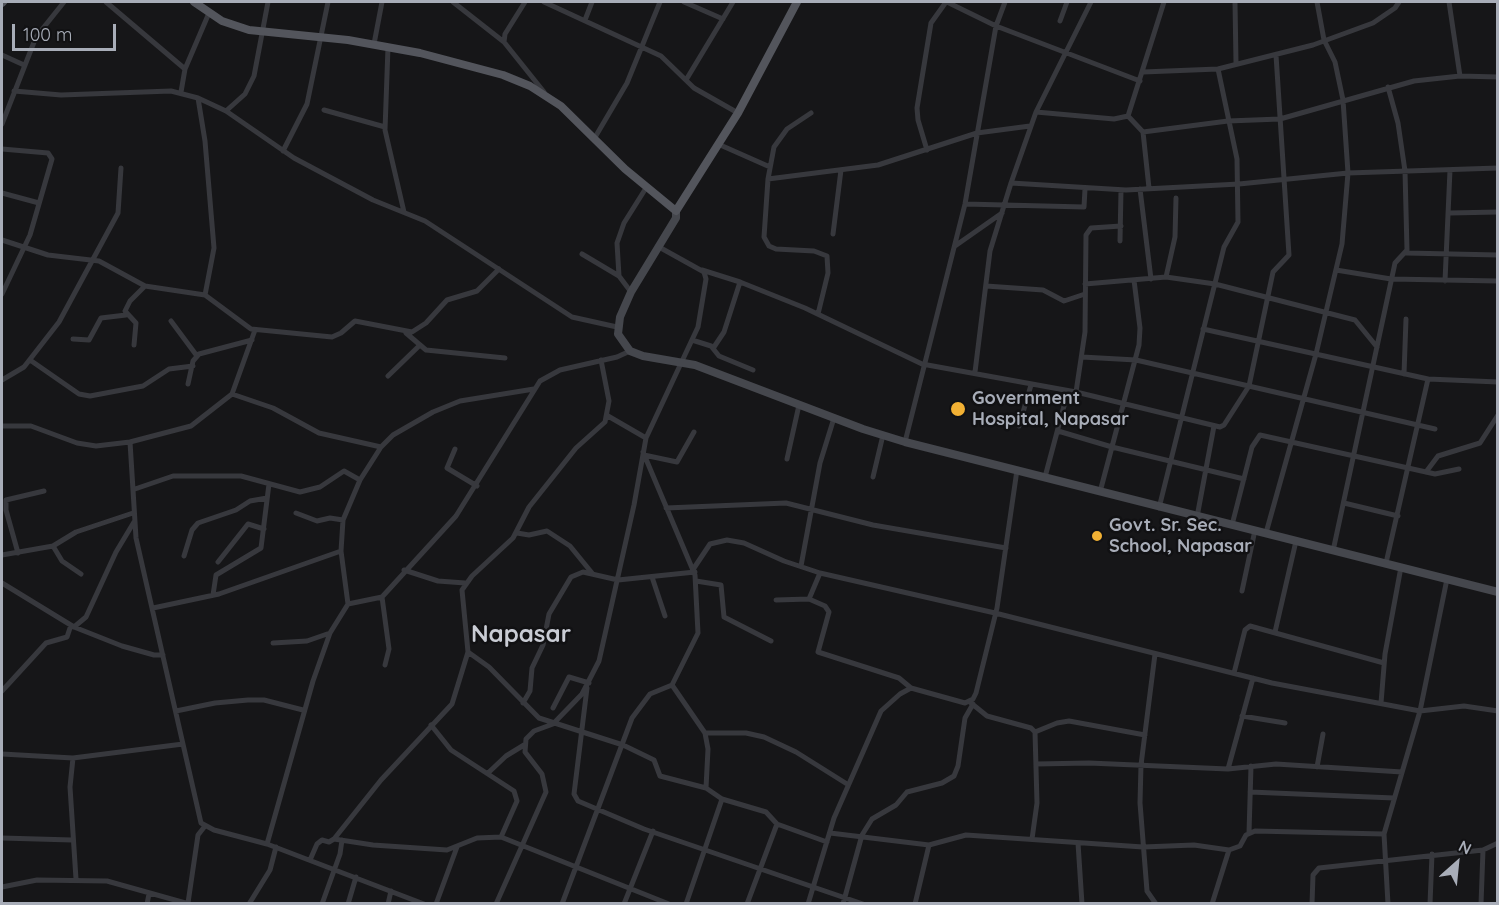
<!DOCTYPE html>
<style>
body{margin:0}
#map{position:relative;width:1499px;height:905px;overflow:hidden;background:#161618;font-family:Quicksand,sans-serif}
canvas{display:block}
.frame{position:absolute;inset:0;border:3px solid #a8adb8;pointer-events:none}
.north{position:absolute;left:1427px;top:833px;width:60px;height:60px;-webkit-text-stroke:4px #111113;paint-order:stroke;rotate:27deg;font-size:16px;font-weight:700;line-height:24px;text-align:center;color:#a8adb8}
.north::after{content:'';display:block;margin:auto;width:21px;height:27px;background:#a8adb8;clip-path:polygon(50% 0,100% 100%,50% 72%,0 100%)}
.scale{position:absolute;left:12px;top:24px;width:104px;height:27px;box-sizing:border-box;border:3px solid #a8adb8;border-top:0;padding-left:8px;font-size:18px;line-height:21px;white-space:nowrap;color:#a8adb8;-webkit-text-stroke:4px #111113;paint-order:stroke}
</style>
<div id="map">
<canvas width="1499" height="905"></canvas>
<div class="frame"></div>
<div class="north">N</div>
<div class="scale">100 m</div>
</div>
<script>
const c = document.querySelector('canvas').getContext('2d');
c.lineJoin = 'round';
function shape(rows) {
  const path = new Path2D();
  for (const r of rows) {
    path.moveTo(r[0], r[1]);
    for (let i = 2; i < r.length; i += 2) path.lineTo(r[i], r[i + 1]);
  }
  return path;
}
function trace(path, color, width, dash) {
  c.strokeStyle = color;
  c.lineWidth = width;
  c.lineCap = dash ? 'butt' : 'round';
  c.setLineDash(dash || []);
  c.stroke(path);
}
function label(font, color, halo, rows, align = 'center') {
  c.font = font + ' Quicksand,sans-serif';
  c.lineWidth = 5;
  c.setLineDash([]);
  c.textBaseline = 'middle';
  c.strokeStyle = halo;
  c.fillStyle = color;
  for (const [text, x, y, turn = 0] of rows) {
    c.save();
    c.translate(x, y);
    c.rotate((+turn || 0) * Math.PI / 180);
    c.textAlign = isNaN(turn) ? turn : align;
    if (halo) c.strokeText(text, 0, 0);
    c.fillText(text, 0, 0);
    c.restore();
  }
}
trace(shape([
 [106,2,185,69],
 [453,2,504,42],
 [525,2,505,34,504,42,544,92],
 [544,2,661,56,694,88,738,113],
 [684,2,723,19],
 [947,2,996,26,1140,81],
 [1235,2,1236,63],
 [1449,2,1460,76],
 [585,20,592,2],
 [1060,21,1067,2],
 [374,44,382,2],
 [388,47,385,130,404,212],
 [2,55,24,65],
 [1143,72,1218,69,1313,45,1373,23,1395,8,1399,2],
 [686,80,733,2],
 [14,91,61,95,171,91,198,98,226,111,294,158,373,200,425,221,572,317,617,327],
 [181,92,185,69,209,13],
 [198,98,205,141,214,248,205,295],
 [324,110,385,127],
 [226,111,245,94,254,76,268,2],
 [1036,112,1114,119,1128,116,1164,2],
 [811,113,787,129,774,147,768,179,764,237,769,246,776,249,814,251,827,256,828,273,818,314],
 [1128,116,1143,132,1149,188],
 [2,124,36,37,64,2],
 [1143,132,1228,121,1280,119,1414,81,1460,76,1498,77],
 [594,139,627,83,660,2],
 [718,144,770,167],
 [2,149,48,153,52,159,30,235,2,294],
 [927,150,918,120,917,108,931,23,946,2],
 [283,151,307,104,328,2],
 [768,179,878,165,977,133,1030,126],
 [1011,183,1126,190,1239,184,1348,173,1498,168],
 [1140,189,1151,279],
 [2,193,39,203],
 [965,204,1084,207,1085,189],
 [1450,213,1498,212],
 [833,234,841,170],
 [2,240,48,255,99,261,145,286,205,295,251,329,332,337,341,333,355,321,412,332,426,323,447,300,477,291,499,269],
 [1120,241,1121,190],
 [955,246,1002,213],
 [1406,253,1498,255],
 [582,254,619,276],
 [702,270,740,282,805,308,922,364,1076,392,1220,427,1224,425,1249,386,1273,272,1289,255,1276,55],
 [1336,270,1391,279,1498,281],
 [1166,277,1175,237,1176,198],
 [1445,281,1450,170],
 [1085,284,1166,277,1215,284,1355,320,1377,347],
 [986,286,1043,290,1064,301,1085,294],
 [631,292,619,276,617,243,624,223,646,188],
 [171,321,197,356],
 [1203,329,1428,379,1498,382],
 [406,333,426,350,505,358],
 [73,339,89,340,101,318,126,315],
 [692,340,711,346,719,356,753,370],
 [134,345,136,323,125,311,130,301,145,286],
 [714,347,724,332,740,282],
 [1082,357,1136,360,1435,429],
 [30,360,79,394,90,396,143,386,169,369,193,366],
 [975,372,990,251,1011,183,1036,112,1091,2],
 [1404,374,1406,319],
 [388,376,419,346],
 [2,380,24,367,59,322,118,213,121,168],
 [188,384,193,361,199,354,252,340],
 [1076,392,1085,332,1086,235,1091,228,1121,226],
 [232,394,273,408,319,433,381,447],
 [608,416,646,438],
 [2,426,31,426,77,443,96,446,130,442,191,426,232,394,255,330],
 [1019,426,1031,385],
 [1058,431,1112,447,1244,479],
 [130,442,136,538,201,823,214,830,267,844,424,904],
 [905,442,965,204,996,26,1005,2],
 [455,449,447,468,477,486],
 [643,452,695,575,698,633,672,685,705,733,708,749,706,788,722,799,766,812,777,824,827,842],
 [644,455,677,462,694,432],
 [787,459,799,405],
 [1426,472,1438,456,1480,443,1498,415],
 [873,477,883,435],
 [1045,477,1068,391],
 [135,489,173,476,241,476,300,492,320,487,344,471,360,480],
 [1100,492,1139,345,1140,328,1134,280],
 [1344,503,1398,516],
 [666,508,786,503,873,525,1006,548],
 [1159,508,1224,247,1238,222,1237,159,1218,69],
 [296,513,317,521,330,518,343,520],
 [1197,517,1214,426],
 [1232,525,1252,447,1260,435,1435,474,1459,469],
 [517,533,529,535,547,531,570,546,592,573],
 [1266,533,1316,354,1342,244,1348,173,1343,100,1335,62,1324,40,1317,2],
 [53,546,62,561,81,574],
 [1333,551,1395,263,1407,250,1405,171,1398,123,1388,87],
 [18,553,6,510,6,500,44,491],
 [2,555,53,546,76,532,133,513],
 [184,556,192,530,198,523,236,510,250,501,267,498],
 [218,562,248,524,264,529],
 [1386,563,1428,379],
 [801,566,820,463,834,418],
 [694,568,710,544,727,540,744,543,784,561,820,573,995,613,1272,683,1420,711,1464,706,1498,711],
 [404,570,438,581,465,583],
 [652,577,665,616],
 [696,581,721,585,724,617,771,641],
 [2,583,74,627,122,646,154,655,163,655],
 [1242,591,1255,530],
 [213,595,216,575,261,548,269,484],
 [382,597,389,649,385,665],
 [809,599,825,606,829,612,818,652,899,678,911,688],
 [776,600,809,599,820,573],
 [348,604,382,597,456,516,540,381,560,370,617,357,630,351],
 [153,608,219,594,341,551],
 [74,627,86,617,116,552,134,522],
 [1275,632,1296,541],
 [273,643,307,641,330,633],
 [468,652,489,667,539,718,623,745,654,760,660,776,706,788],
 [1155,654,1141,765,1140,803,1147,891,1156,904],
 [1234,673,1245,630,1250,626,1384,663],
 [587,688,574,794,578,801,644,829,863,904],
 [2,691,46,643,67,637,71,625],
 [523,703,530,691,532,668,543,645,549,614,571,577,583,572,618,580,695,572],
 [971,703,987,716,1031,728,1035,732,1037,803,1032,839],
 [1381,703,1385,654,1401,567],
 [553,708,569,677,589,683],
 [176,711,215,703,248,700,264,700,303,710],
 [1242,716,1285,723],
 [431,725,451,750,514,791,517,801,501,837],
 [1035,732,1057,723,1069,721,1145,735],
 [705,733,746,733,764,737,796,752,847,784],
 [2,754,73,758,183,744],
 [73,758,70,787,76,879],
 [1036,764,1089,763,1228,769,1276,764,1402,772],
 [1317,767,1323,734],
 [1228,769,1253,678],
 [488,773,506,756,524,745],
 [1250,792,1394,798],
 [830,833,929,845,966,835,1143,847,1194,845,1229,850,1240,846,1246,835,1255,831,1384,834],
 [1249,833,1251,766],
 [2,838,72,840],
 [334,839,381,780,452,704,468,652,462,590,472,576,513,538,529,507,576,448,605,422,609,401,601,360],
 [1078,843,1082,904],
 [267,844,313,681,330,633,348,604,341,551,343,520,360,480,381,447,393,435,433,412,460,401,534,389],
 [310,860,317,844,322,840,329,842,334,839,373,845,447,850,477,838,501,837,669,904],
 [2,887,37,880,107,881,189,904],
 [188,903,198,835,205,826],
 [147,904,149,894],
 [249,904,270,870,276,847],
 [322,904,340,854,342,840],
 [348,904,356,877],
 [388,904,391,891],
 [436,904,457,847],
 [496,904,546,792,542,774,525,752,526,739,534,731,553,724,582,694,599,661,634,505,646,438,698,327,706,279,704,272,659,247],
 [562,904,632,718,650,694,672,685],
 [624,904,653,831],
 [686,904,722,799],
 [747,904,777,824],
 [808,904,834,818,881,711,900,694,911,688,965,703,973,699,976,693,997,608,1017,470],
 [843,904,862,835,872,819,896,805,907,792,942,783,954,776,958,766,965,718,973,704],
 [915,904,929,845],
 [1212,904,1229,850],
 [1312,904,1313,875,1319,868,1483,850,1498,843],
 [1388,904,1384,834,1420,711,1447,579],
 [1430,904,1432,854],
 [1481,904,1483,850]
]), '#37383d', 5);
trace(shape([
 [676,211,676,218,631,292,620,317,618,334,630,351,643,356,695,365,863,429,905,442,1498,592]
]), '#45474d', 8);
trace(shape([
 [194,2,222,21,249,30,348,40,420,53,503,75,530,86,561,106,625,169,676,211,738,113,797,2],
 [2,3,3,2]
]), '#53555c', 8);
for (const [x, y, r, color] of [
 [958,409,8,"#f2b134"],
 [1097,536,6,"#f2b134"]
]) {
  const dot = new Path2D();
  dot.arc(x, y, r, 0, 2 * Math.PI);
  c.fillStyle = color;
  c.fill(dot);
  trace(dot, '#111113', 2);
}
label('bold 18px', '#a8adb8', '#111113', [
 ["Government",972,399],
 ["Hospital, Napasar",972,420],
 ["Govt. Sr. Sec.",1109,526],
 ["School, Napasar",1109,547]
], 'left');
label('bold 24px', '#c9ccd4', '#111113', [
 ["Napasar",521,635]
]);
</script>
